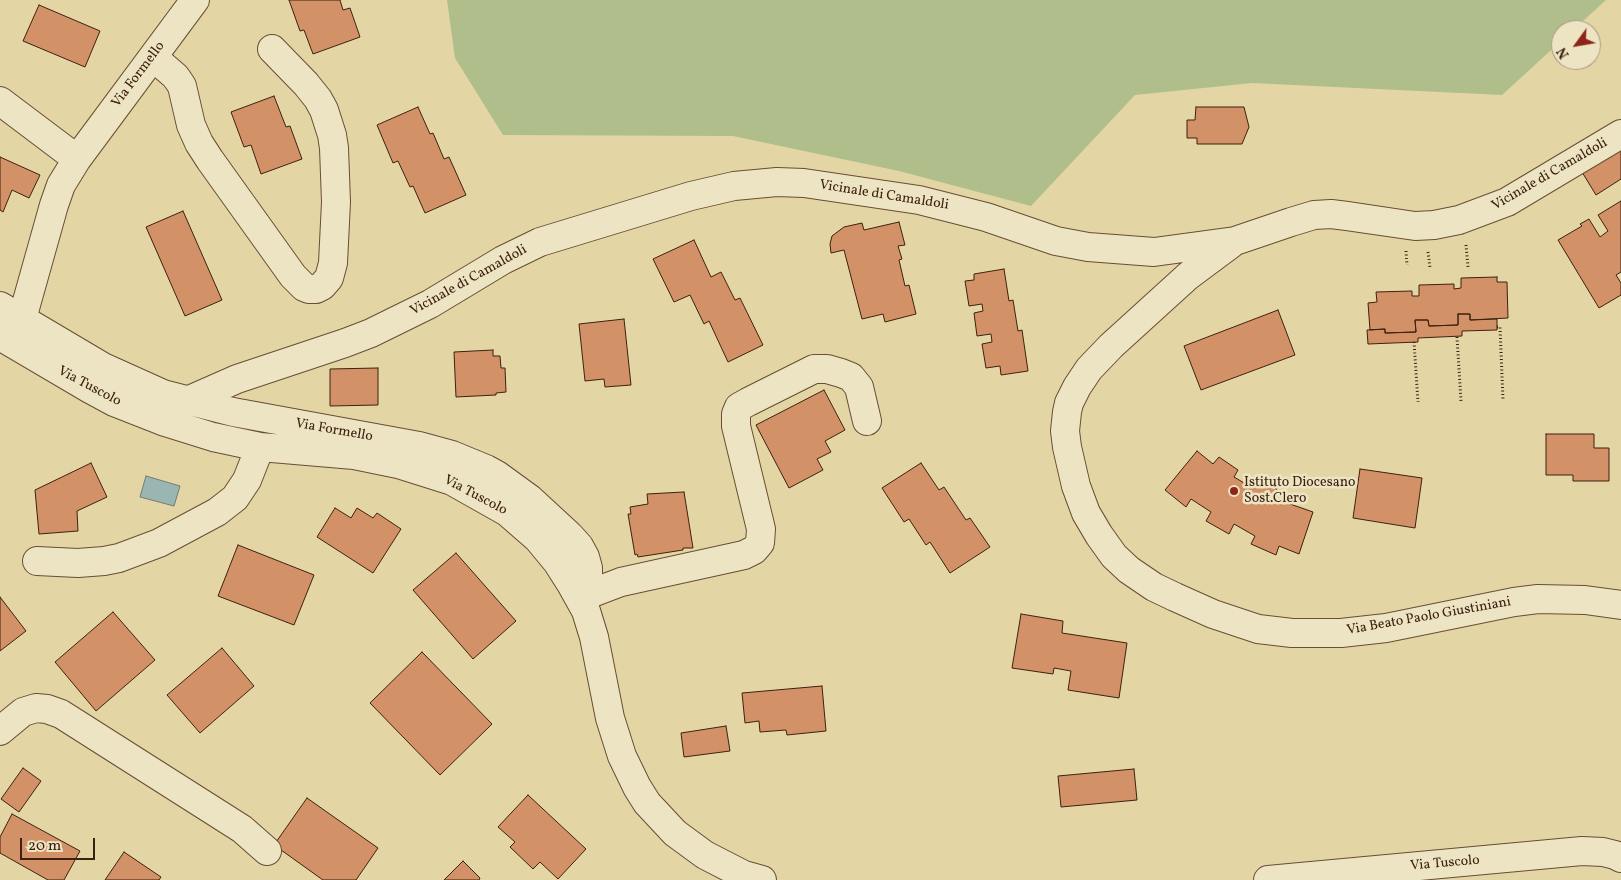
<!DOCTYPE html>
<style>
body{margin:0}
#map{position:relative;width:1621px;height:880px;overflow:hidden;background:#e4d5a5;font-family:Vollkorn,serif}
canvas{display:block}
.north{position:absolute;left:1551px;top:20px;width:50px;height:50px;box-sizing:border-box;background:#ede4c4;border:1px solid #a7967c;border-radius:50%;rotate:238deg;font-size:14px;font-weight:700;line-height:20px;text-align:center;color:#3d210f}
.north::after{content:'';display:block;margin:auto;width:18px;height:22px;background:#8f2418;clip-path:polygon(50% 0,100% 100%,50% 72%,0 100%)}
.scale{position:absolute;left:20px;top:838px;width:75px;height:22px;box-sizing:border-box;border:2px solid #3d210f;border-top:0;padding-left:6px;font-size:15px;line-height:18px;white-space:nowrap;color:#3d210f;-webkit-text-stroke:4px #ede4c4;paint-order:stroke}
</style>
<div id="map">
<canvas width="1621" height="880"></canvas>
<div class="north">N</div>
<div class="scale">20 m</div>
</div>
<script>
const c = document.querySelector('canvas').getContext('2d');
c.lineJoin = 'round';
function fill(path, color) {
  c.fillStyle = color;
  c.fill(path, 'evenodd');
}
function shape(rows) {
  const path = new Path2D();
  for (const r of rows) {
    path.moveTo(r[0], r[1]);
    for (let i = 2; i < r.length; i += 2) path.lineTo(r[i], r[i + 1]);
  }
  return path;
}
function trace(path, color, width, dash) {
  c.strokeStyle = color;
  c.lineWidth = width;
  c.lineCap = dash ? 'butt' : 'round';
  c.setLineDash(dash || []);
  c.stroke(path);
}
function label(font, color, halo, rows, align = 'center') {
  c.font = font + ' Vollkorn,serif';
  c.lineWidth = 5;
  c.setLineDash([]);
  c.textBaseline = 'middle';
  c.strokeStyle = halo;
  c.fillStyle = color;
  for (const [text, x, y, turn = 0] of rows) {
    c.save();
    c.translate(x, y);
    c.rotate((+turn || 0) * Math.PI / 180);
    c.textAlign = isNaN(turn) ? turn : align;
    if (halo) c.strokeText(text, 0, 0);
    c.fillText(text, 0, 0);
    c.restore();
  }
}
fill(shape([
 [447,0,1606,0,1573,30,1561,30,1561,41,1502,95,1252,83,1135,95,1031,206,899,171,733,136,503,135,455,58]
]), '#afbe8b');
const water = shape([
 [146,476,180,486,174,506,140,497,146,476]
]);
fill(water, '#9ab6b2');
trace(water, '#757a71', 1);
const building = shape([
 [289,0,340,0,343,10,350,8,360,37,313,54,304,30,300,31,289,0],
 [39,5,100,31,85,67,23,41,39,5],
 [274,96,286,127,290,126,302,159,261,174,251,145,244,147,231,112,274,96],
 [418,107,430,134,433,133,444,159,449,157,466,195,425,213,413,186,410,187,398,161,393,163,377,125,418,107],
 [1196,107,1244,107,1249,127,1242,144,1197,144,1197,138,1187,138,1187,120,1195,120,1196,107],
 [1621,149,1621,179,1596,195,1582,172,1621,149],
 [0,157,40,175,29,198,12,190,3,212,0,210,0,157],
 [1621,201,1621,272,1616,275,1621,283,1621,295,1599,308,1558,240,1582,226,1580,224,1589,219,1600,237,1608,231,1598,215,1621,201],
 [183,211,222,300,185,316,146,227,183,211],
 [899,222,905,245,898,246,902,259,899,260,905,286,909,285,916,314,885,322,883,314,862,319,844,250,831,253,830,244,832,236,844,227,862,223,864,230,899,222],
 [694,240,711,277,721,272,735,300,740,298,763,345,728,362,709,321,704,324,690,295,674,302,653,259,694,240],
 [1004,269,1009,301,1013,300,1018,331,1022,330,1028,371,1001,375,1000,366,986,368,982,344,992,342,991,334,977,336,974,313,983,311,982,304,969,306,965,281,974,280,974,274,1004,269],
 [1497,277,1497,282,1507,282,1508,318,1470,320,1470,314,1458,314,1458,325,1429,326,1428,320,1415,320,1416,332,1385,333,1385,329,1370,330,1368,303,1377,302,1376,292,1412,291,1412,296,1419,296,1419,285,1454,284,1454,289,1461,288,1461,278,1497,277],
 [1278,310,1295,355,1201,390,1184,346,1278,310],
 [1458,314,1470,314,1470,320,1497,319,1497,330,1462,331,1462,336,1418,338,1418,342,1368,344,1367,330,1385,329,1385,333,1416,332,1415,320,1428,320,1429,326,1458,325,1458,314],
 [624,319,631,385,605,387,604,379,585,381,579,324,624,319],
 [493,350,493,356,500,356,501,368,505,368,506,392,496,393,496,395,456,397,454,352,493,350],
 [378,368,378,405,330,406,330,369,378,368],
 [824,390,845,430,825,441,831,452,817,459,823,470,789,488,756,425,824,390],
 [1546,434,1594,434,1594,448,1609,448,1609,481,1573,481,1573,475,1546,475,1546,434],
 [1197,451,1213,464,1219,457,1238,470,1234,477,1251,487,1256,479,1277,489,1273,498,1313,512,1299,554,1279,546,1276,555,1251,544,1255,536,1234,524,1229,534,1206,521,1211,512,1191,499,1186,507,1165,490,1197,451],
 [91,463,107,497,77,511,78,531,39,534,35,490,91,463],
 [921,463,939,490,944,487,966,520,970,518,990,547,950,573,930,542,926,545,909,519,904,522,882,488,921,463],
 [1360,469,1422,478,1415,528,1353,518,1360,469],
 [684,492,693,548,683,548,683,550,638,557,637,554,635,555,628,514,631,514,630,507,648,504,647,494,684,492],
 [335,508,351,518,357,508,373,518,377,513,401,529,373,573,317,537,335,508],
 [238,545,314,575,294,625,218,596,238,545],
 [456,553,516,621,473,659,413,590,456,553],
 [0,597,26,631,0,651,0,597],
 [113,612,155,660,96,711,55,662,113,612],
 [1021,614,1063,621,1062,633,1127,643,1119,698,1068,690,1071,671,1054,668,1053,674,1012,668,1021,614],
 [222,648,254,686,200,733,167,695,222,648],
 [422,652,492,724,440,775,370,703,422,652],
 [822,686,826,731,787,735,786,730,760,732,759,721,745,723,742,693,822,686],
 [726,726,730,751,684,757,681,733,726,726],
 [23,768,41,781,19,812,1,799,23,768],
 [1134,769,1137,800,1061,807,1058,776,1134,769],
 [528,795,586,849,558,879,540,862,533,869,510,847,515,842,498,827,528,795],
 [307,798,378,848,356,880,323,880,274,845,307,798],
 [12,814,80,851,64,880,48,880,0,853,0,837,12,814],
 [124,852,161,877,159,880,105,880,124,852],
 [463,861,480,878,479,880,444,880,463,861]
]);
fill(building, '#d29166');
trace(building, '#3d210f', 1);
const minor = shape([
 [153,57,175,76,178,80,182,86,191,125,199,143,210,160,293,276,304,287,309,289,316,289,322,286,329,278,333,263,336,202,334,148,332,135,324,110,318,99,306,84,272,49],
 [0,101,77,159],
 [1231,244,1188,276,1111,346,1089,369,1077,387,1069,403,1067,412,1065,431,1067,447,1076,486,1086,513,1099,535,1114,556,1129,570,1154,587,1175,597,1213,614,1258,629,1292,633,1341,633,1386,628,1514,602,1538,599,1585,600,1621,605],
 [0,306,103,367,163,394,233,412,419,446,452,455,486,469,497,475,530,499,569,535,579,546,585,557,588,568,588,581,579,598],
 [22,319,54,205,61,185,77,159,195,0],
 [0,336,90,389,114,402,165,422,213,437,260,447,354,455,398,464,452,481,507,512,538,539,557,562,571,584,586,611,594,637,610,718,622,756,637,787,647,803,675,833,705,855,744,875,762,880],
 [187,401,237,379,345,343,371,333,430,304,503,260,540,242,691,196,734,186,777,182,804,183,919,200,986,217,1056,241,1088,247,1154,252,1235,241,1291,222,1314,215,1331,214,1347,216,1415,226,1434,225,1459,220,1507,202,1621,134],
 [37,561,78,563,104,561,119,558,159,543,217,512,235,498,247,480,260,447],
 [579,598,621,582,744,555,754,550,760,543,761,529,736,426,736,414,739,407,748,402,814,369,827,369,841,373,851,377,859,387,867,421],
 [0,731,23,712,36,708,47,709,61,714,242,829,267,851],
 [1268,880,1582,851,1603,852,1615,855,1621,858]
]);
trace(minor, '#674e34', 30);
trace(shape([
 [1466,245,1468,267],
 [1406,251,1407,265],
 [1428,252,1430,268],
 [1497,327,1500,327,1503,400],
 [1457,337,1461,401],
 [1414,342,1418,402]
]), '#3d210f', 3, [1, 2.5]);
trace(minor, '#ede4c4', 28);
for (const [x, y, r, color] of [
 [1234,491,5,"#8f2418"]
]) {
  const dot = new Path2D();
  dot.arc(x, y, r, 0, 2 * Math.PI);
  c.fillStyle = color;
  c.fill(dot);
  trace(dot, '#ede4c4', 2);
}
label('14px', '#3d210f', '#ede4c4', [
 ["Via Formello",139,75,-53],
 ["Vicinale di Camaldoli",1550,175,-30],
 ["Vicinale di Camaldoli",884,196,9],
 ["Vicinale di Camaldoli",469,281,-29],
 ["Via Tuscolo",89,387,28],
 ["Via Formello",334,431,10],
 ["Via Tuscolo",475,496,28],
 ["Via Beato Paolo Giustiniani",1429,617,-10],
 ["Via Tuscolo",1445,864,-5]
]);
label('14px', '#3d210f', '#ede4c4', [
 ["Istituto Diocesano",1244,483],
 ["Sost.Clero",1244,499]
], 'left');
</script>
